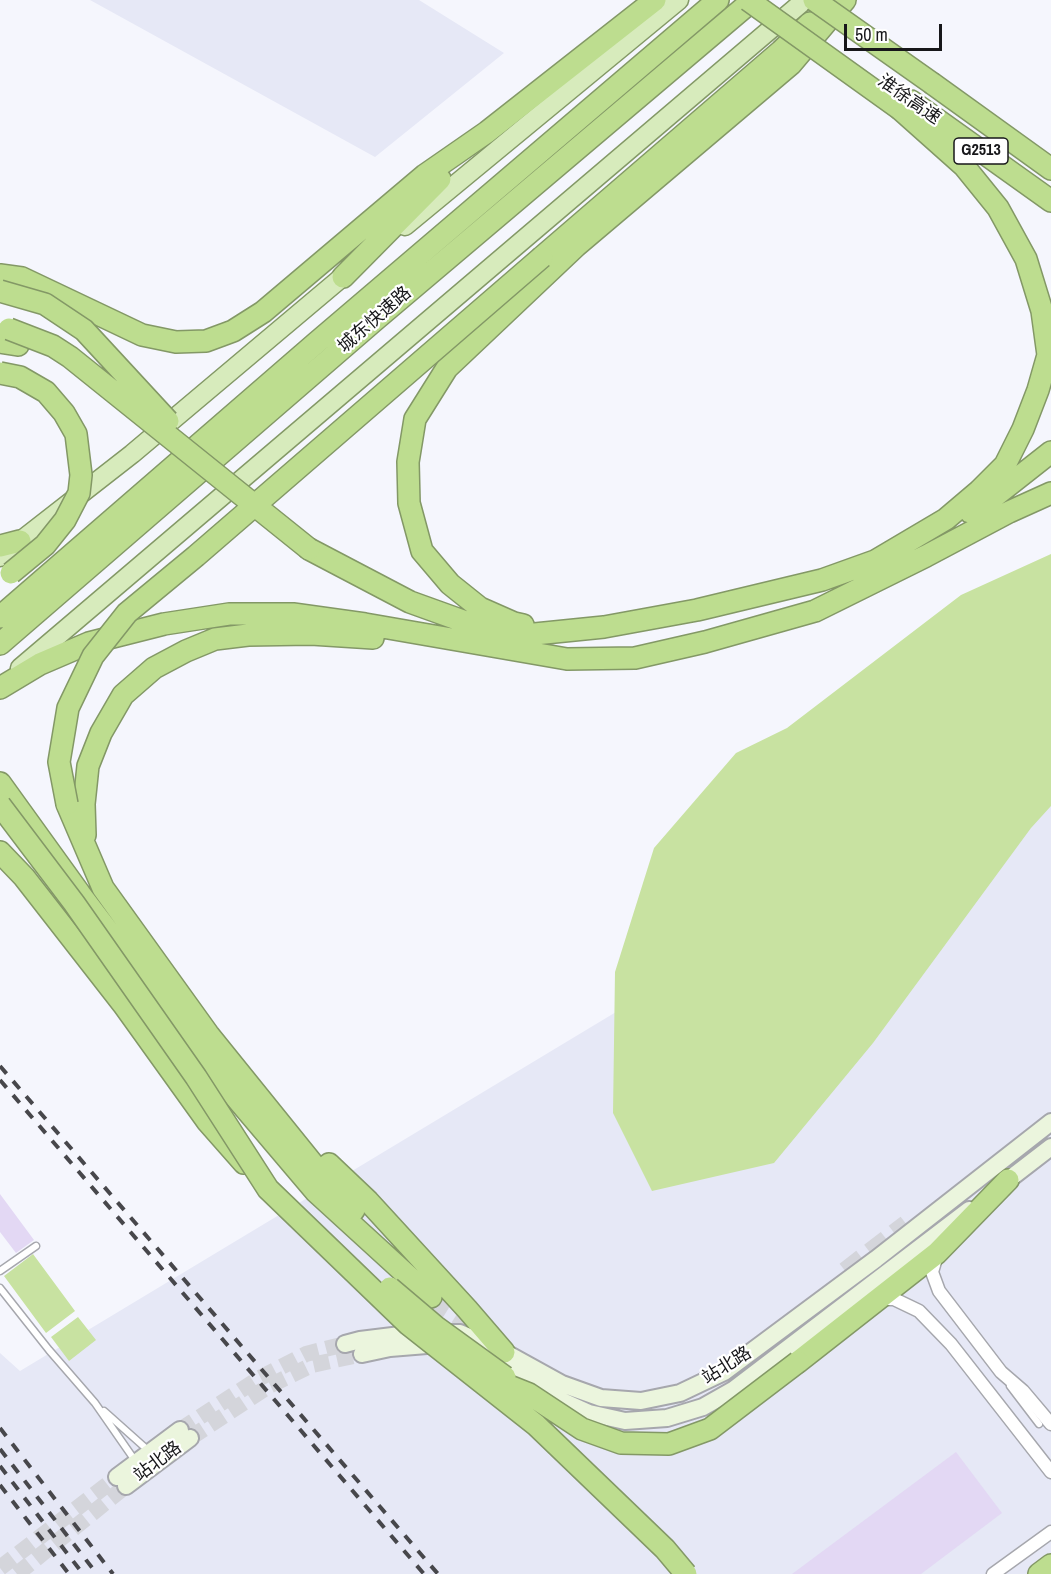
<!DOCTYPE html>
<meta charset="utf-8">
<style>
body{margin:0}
#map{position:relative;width:1051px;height:1574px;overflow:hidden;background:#f5f6fd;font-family:"Archivo Narrow",sans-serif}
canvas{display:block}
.scale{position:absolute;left:844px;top:24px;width:98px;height:27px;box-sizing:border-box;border:3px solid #17171a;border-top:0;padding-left:8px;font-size:18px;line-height:21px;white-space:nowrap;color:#17171a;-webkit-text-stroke:4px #fff;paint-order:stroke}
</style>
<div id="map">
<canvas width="1051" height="1574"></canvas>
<div class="scale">50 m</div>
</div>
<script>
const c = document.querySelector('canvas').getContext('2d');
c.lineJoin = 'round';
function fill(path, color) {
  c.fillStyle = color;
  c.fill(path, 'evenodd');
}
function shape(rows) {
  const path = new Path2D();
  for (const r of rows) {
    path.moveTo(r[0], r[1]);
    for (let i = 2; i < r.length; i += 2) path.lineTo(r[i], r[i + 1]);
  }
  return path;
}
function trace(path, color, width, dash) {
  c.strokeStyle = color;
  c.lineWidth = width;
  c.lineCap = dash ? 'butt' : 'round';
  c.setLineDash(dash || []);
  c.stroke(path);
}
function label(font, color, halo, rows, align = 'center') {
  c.font = font + ' "Archivo Narrow","Noto Sans SC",sans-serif';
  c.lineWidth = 4.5;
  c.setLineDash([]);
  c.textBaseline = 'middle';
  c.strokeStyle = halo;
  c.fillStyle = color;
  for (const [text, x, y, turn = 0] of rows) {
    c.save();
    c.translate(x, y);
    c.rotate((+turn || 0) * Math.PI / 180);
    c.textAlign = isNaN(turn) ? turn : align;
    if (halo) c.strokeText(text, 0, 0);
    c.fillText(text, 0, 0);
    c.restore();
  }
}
fill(shape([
 [90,0,419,0,504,53,375,157],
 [1051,750,1051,1574,0,1574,0,1353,20,1371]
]), '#e6e8f6');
fill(shape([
 [1051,554,1051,806,1031,828,873,1043,774,1163,652,1191,613,1113,615,972,654,848,736,753,787,728,961,595],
 [33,1254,75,1311,46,1333,4,1276],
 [78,1317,96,1340,69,1361,51,1337]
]), '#c8e2a1');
fill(shape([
 [0,1194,34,1240,16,1253,0,1232],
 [956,1452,1002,1513,921,1574,792,1574]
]), '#e3d8f4');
trace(shape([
 [180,1430,258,1379,306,1354,345,1344],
 [190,1438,269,1386,312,1365,362,1354],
 [0,1568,117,1477],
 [17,1574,126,1486]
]), '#d4d5db', 16, [16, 8]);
trace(shape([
 [846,1272,907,1225],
 [431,1297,480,1328]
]), '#d4d5db', 21, [21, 10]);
const lane = shape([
 [0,1271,36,1246],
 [0,1288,49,1350,95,1403,136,1462],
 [1010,1386,1039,1424],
 [104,1411,150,1452]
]);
const street = shape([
 [937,1255,932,1272,939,1291,1001,1372,1023,1391,1051,1424],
 [879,1299,894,1299,919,1311,951,1344,1051,1472],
 [993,1574,1051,1532]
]);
const secondary = shape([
 [999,1187,1051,1147],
 [345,1344,360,1340,417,1333,460,1333,504,1352,562,1384,601,1398,641,1401,680,1393,724,1372,876,1259,1051,1122],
 [362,1354,390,1348,439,1344],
 [496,1365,549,1395,589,1413,625,1421,667,1418,703,1407,733,1390,969,1210],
 [117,1477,180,1430],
 [126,1486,190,1438]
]);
const primary = shape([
 [405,226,679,0],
 [0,557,132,454,353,268],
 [20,668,805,0]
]);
const highway = shape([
 [933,84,1051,169],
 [911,101,1051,201],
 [542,257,781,51,810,23],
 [0,275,22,278,142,335,176,342,206,341,233,331,263,312,425,175,487,132,655,0],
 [343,277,440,179],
 [0,342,18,345],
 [970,512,995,496,1051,452],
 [0,546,20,541],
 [309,549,410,602,485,629,525,635,604,627,697,610,822,580,875,561,946,519,979,491,1005,465,1023,429,1038,390,1048,355,1042,311,1026,259,998,208,964,166,900,109],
 [0,617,316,343,718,0],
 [523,625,514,623,480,608,450,584,422,551,409,503,408,462,415,419,447,368,576,246,791,64,845,0],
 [0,644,375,320,753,0],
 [0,688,40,664,89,643,164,624,229,614,293,614,365,624,567,659,635,658,705,642,815,611,926,556,1009,512,1051,493],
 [0,783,80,894,221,1080,316,1192,431,1297],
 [67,804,103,888,208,1034,317,1169,354,1210],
 [85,835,84,804,88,766,101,733,123,695,154,668,186,651,215,639,248,635,311,634,373,638],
 [0,852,24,877,123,1004,207,1121,244,1163],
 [329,1164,368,1201,467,1309,504,1352],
 [798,1362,937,1253,1008,1180],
 [1039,1574,1051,1565]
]);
trace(lane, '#a6a7ad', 9);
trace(street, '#a6a7ad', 15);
trace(secondary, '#a6a7ad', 20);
trace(primary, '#839866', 21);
trace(highway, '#839866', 24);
trace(lane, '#fff', 6);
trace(street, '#fff', 12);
trace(secondary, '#ebf5dd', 16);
trace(primary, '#d7ebbc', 18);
trace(highway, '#bddd8f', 21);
trace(shape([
 [0,1066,438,1574],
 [0,1080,424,1574],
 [0,1428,113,1574],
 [0,1449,97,1574],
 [0,1466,83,1574],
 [0,1485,69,1574]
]), '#47474b', 4, [10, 10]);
const highwayBridge = shape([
 [748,0,900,109],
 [814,0,933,84],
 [0,291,45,304,84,330,168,421],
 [9,329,53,346,70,357,309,549],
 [0,373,20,377,46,392,64,413,76,434,81,475,79,493,65,520,45,545,11,573],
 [67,804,59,762,68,708,93,656,127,613,196,556,542,257],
 [0,805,74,903,196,1077,268,1189,408,1324,536,1425,665,1549,686,1574],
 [390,1288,436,1327,505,1377],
 [487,1374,499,1382,529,1394,582,1429,621,1443,669,1444,710,1429,798,1362]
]);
trace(highwayBridge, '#839866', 24, []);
trace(highwayBridge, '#bddd8f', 21);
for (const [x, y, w] of [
 [981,151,54]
]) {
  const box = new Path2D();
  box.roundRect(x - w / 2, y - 13, w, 26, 4.5);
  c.fillStyle = '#fff';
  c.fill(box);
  trace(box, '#17171a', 1.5);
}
label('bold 16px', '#17171a', null, [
 ["G2513",981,151]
]);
label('18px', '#17171a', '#fff', [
 ["淮徐高速",909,100,35],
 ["城东快速路",375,320,-41],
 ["站北路",727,1366,-32],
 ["站北路",158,1462,-37]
]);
</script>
